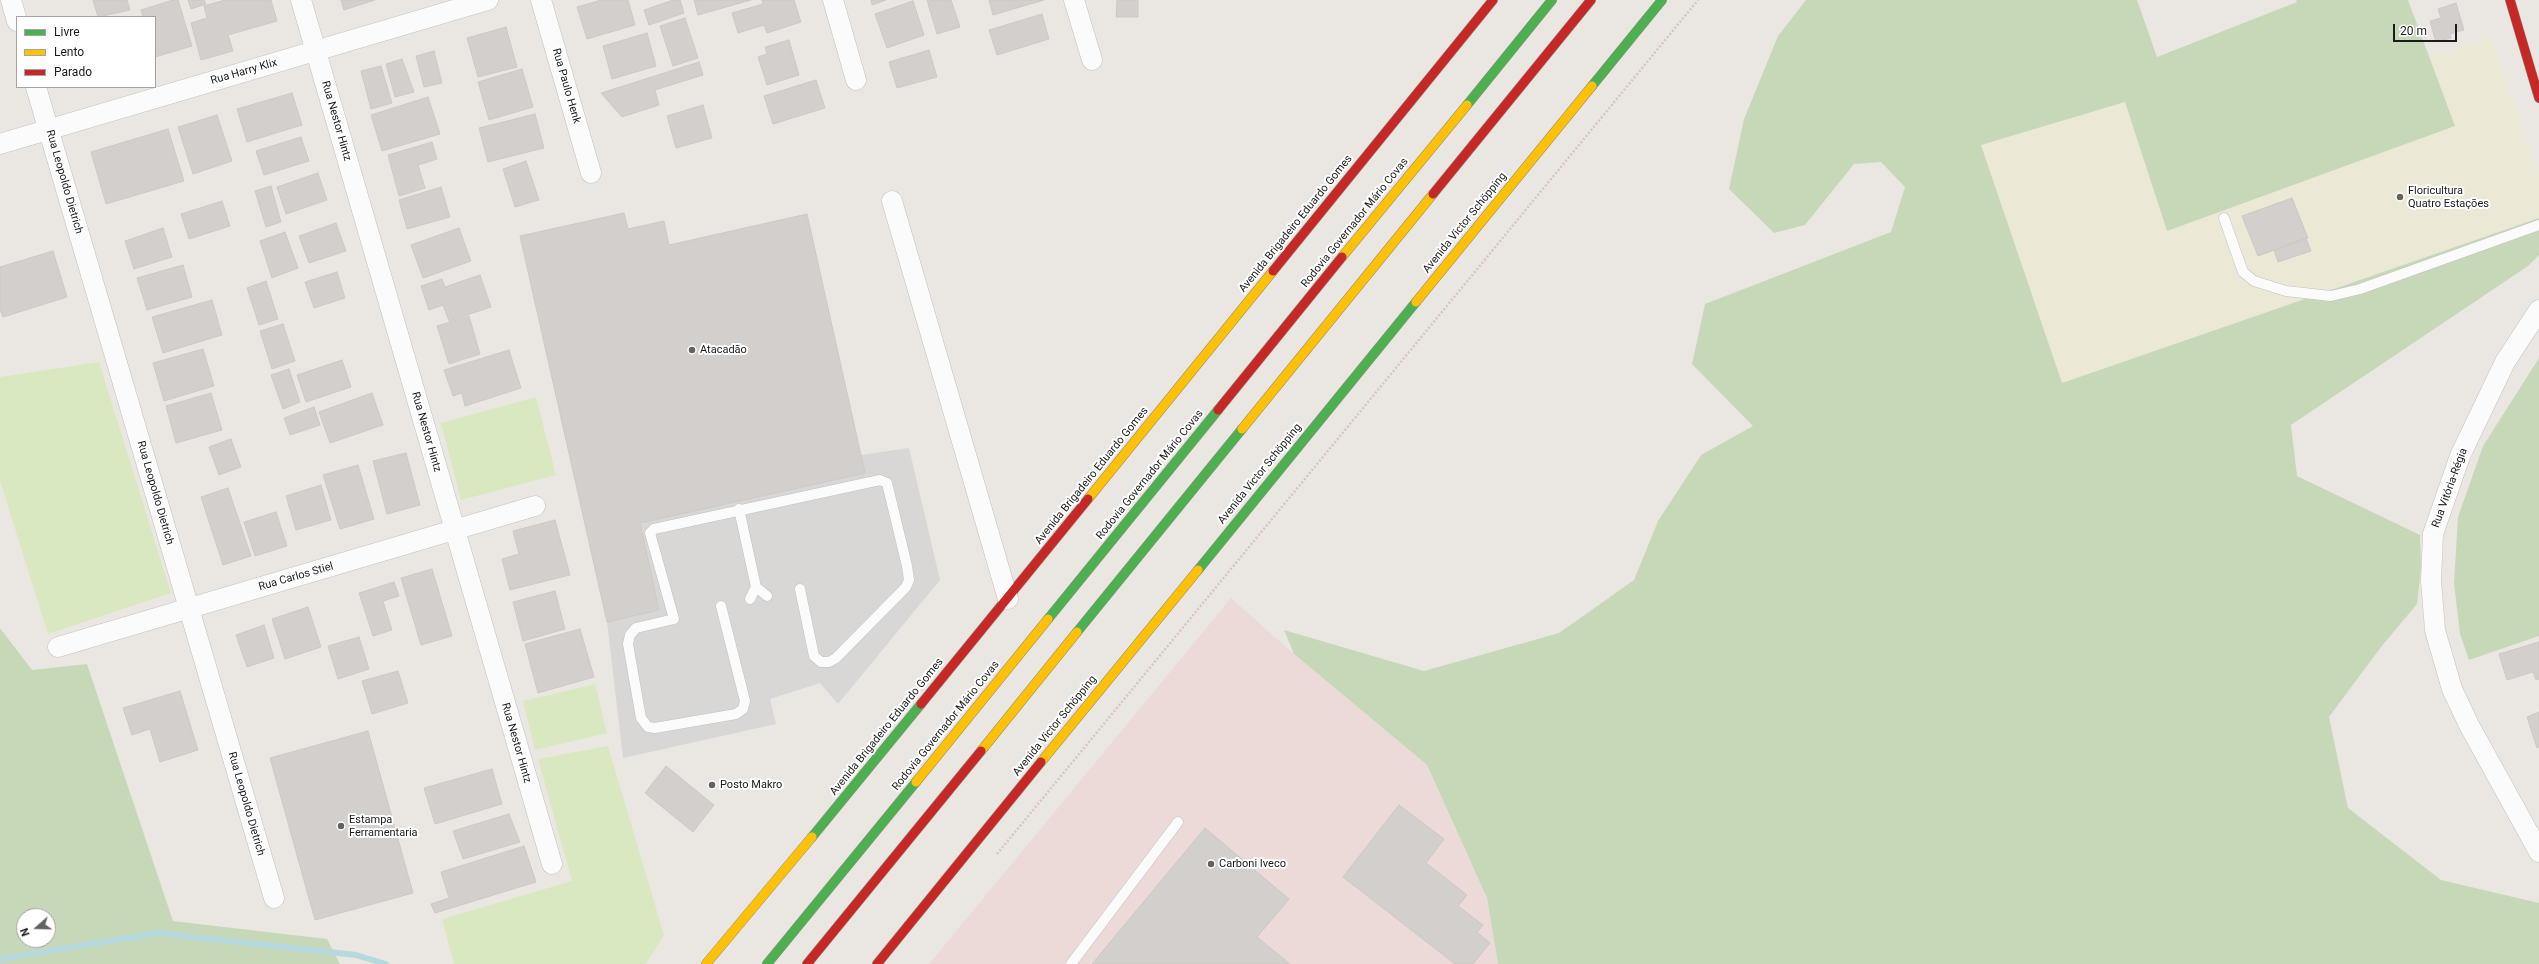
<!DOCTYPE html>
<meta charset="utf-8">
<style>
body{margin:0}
#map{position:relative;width:2539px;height:964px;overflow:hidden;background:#eae7e3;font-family:Roboto,sans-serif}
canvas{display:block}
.legend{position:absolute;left:16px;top:16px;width:140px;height:72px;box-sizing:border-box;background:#fff;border:1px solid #a4a4a4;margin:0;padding:5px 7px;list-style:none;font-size:12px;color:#1b1b1b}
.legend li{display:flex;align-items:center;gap:8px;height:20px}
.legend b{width:20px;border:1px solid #a4a4a4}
.north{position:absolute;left:16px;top:908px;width:40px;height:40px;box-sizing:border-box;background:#fff;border:1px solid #a4a4a4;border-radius:50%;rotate:250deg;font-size:11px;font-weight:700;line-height:16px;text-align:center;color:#1b1b1b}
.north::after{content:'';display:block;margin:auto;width:14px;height:18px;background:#636261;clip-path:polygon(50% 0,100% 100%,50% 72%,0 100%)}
.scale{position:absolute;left:2393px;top:24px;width:64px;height:18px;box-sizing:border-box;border:2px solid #1b1b1b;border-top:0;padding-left:5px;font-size:12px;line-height:14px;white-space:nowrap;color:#1b1b1b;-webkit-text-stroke:3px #fff;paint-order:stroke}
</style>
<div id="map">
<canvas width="2539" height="964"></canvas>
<ul class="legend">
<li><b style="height:5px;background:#4caf50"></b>Livre</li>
<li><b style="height:5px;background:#ffc107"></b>Lento</li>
<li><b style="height:5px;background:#c62828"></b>Parado</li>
</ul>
<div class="north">N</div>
<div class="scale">20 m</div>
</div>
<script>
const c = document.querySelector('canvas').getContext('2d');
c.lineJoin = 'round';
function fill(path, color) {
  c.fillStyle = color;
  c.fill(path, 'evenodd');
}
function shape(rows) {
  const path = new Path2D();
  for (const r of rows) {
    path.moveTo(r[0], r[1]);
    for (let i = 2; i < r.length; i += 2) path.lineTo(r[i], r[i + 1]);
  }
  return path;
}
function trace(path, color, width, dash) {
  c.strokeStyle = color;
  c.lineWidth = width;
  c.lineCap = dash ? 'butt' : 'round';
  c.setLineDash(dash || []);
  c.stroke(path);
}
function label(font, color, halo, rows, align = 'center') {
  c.font = font + ' Roboto,sans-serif';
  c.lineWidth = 4;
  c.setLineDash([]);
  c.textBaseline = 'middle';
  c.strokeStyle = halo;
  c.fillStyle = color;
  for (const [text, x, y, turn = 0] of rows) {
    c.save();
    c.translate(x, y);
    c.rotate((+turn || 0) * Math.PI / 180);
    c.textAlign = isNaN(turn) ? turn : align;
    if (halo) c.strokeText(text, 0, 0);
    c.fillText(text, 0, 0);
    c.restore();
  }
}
fill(shape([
 [1231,598,1294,654,1427,765,1487,898,1498,964,929,964]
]), '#ecdad9');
fill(shape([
 [2491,37,2539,175,2539,218,2062,383,1981,145,2125,102,2167,230,2454,126,2431,56]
]), '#ebe9d6');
fill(shape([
 [99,362,171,593,48,634,0,481,0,377],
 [536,397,556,475,461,500,441,423],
 [595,684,607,733,535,750,523,701],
 [608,746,664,935,646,964,454,964,442,919,572,881,538,759]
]), '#dae8c1');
fill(shape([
 [1806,0,2137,0,2157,57,2297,2,2296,0,2408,0,2455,126,2167,231,2125,102,1981,145,2062,383,2539,218,2539,255,2528,266,2291,425,2297,476,2420,535,2421,568,2417,604,2381,647,2329,717,2348,808,2441,880,2539,903,2539,964,1498,964,1487,898,1427,765,1294,654,1284,630,1424,671,1559,633,1634,580,1658,521,1701,455,1753,426,1692,364,1705,304,1891,232,1905,187,1881,162,1854,164,1805,225,1774,233,1729,189,1744,119,1778,36],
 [2539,358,2539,636,2469,660,2460,634,2454,583,2458,517,2483,446],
 [0,628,32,670,87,664,173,921,327,939,340,964,0,964],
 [24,916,48,916,48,940,24,940]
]), '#c7d8b8');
fill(shape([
 [909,448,940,580,838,704,820,683,770,699,776,724,623,758,607,622,659,610,640,523,865,473,861,455]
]), '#d8d7d5');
trace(shape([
 [0,959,158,933,356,955,386,964]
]), '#b6d9dd', 6);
const building = shape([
 [93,0,127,0,130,10,98,17,93,0],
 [173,0,178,0,192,46,155,57,155,17,143,17,141,10,173,0],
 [188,0,204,0,206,4,191,9,188,0],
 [225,0,271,0,277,21,228,35,233,51,201,60,191,23,207,18,204,6,225,0],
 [341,0,375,0,344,10,341,0],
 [601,0,628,0,635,25,587,39,577,7,601,0],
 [673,0,680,0,684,13,649,25,644,10,673,0],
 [694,0,751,0,698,15,694,0],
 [762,0,794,0,801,22,767,33,764,25,738,33,732,13,763,4,762,0],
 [871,0,886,0,872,5,871,0],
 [927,0,951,0,960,27,937,34,927,0],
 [989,0,1044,0,993,15,989,0],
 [1117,0,1138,0,1138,17,1116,17,1117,0],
 [913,1,924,35,887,48,875,14,913,1],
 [2456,3,2464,30,2450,34,2451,38,2436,42,2430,21,2441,18,2438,9,2456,3],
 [1042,14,1049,39,997,55,989,30,1042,14],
 [685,18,698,58,673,66,660,26,685,18],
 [506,27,517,67,478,77,467,38,506,27],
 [647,33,656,66,612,79,603,46,647,33],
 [789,40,799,75,767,85,758,57,767,54,765,47,789,40],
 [929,50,937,77,897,88,889,62,929,50],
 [434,51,442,83,424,87,416,56,434,51],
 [402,59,414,92,395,97,386,64,402,59],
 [699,62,703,75,655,90,659,105,622,117,601,93,699,62],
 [381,66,392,103,371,109,361,71,381,66],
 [522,69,533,107,489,120,478,82,522,69],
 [816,80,825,108,773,124,764,96,816,80],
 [292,93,302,125,247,142,237,109,292,93],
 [428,97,440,134,382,151,371,115,428,97],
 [703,105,712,138,676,148,667,116,703,105],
 [535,114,544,148,488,162,479,128,535,114],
 [217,115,232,161,193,174,178,127,217,115],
 [168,129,184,181,106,204,91,152,168,129],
 [301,137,309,161,264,175,256,151,301,137],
 [432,142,437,159,418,165,425,188,399,196,388,155,432,142],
 [526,161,539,200,515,207,503,169,526,161],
 [318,173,327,200,286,214,277,187,318,173],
 [271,186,281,222,266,227,255,191,271,186],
 [441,187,450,217,407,229,399,200,441,187],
 [2292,198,2308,238,2258,256,2242,216,2292,198],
 [222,201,230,226,189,239,181,214,222,201],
 [624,213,628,229,664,221,669,245,807,214,865,473,640,523,659,610,607,622,520,236,624,213],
 [336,223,346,251,309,263,299,236,336,223],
 [163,228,172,257,134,269,125,241,163,228],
 [459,228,471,261,423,278,411,245,459,228],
 [285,232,298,268,272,278,260,241,285,232],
 [2306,238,2311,251,2278,262,2274,250,2306,238],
 [53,251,67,297,3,317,0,309,0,267,53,251],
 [183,265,192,297,147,310,137,278,183,265],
 [337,272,345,298,314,308,305,282,337,272],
 [480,275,491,307,449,321,443,305,429,310,421,286,442,279,445,287,480,275],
 [266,281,278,319,259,325,247,288,266,281],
 [212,300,222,335,163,353,152,317,212,300],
 [469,316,480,354,449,364,437,326,469,316],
 [283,324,295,361,272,369,260,331,283,324],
 [203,349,214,386,164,401,153,363,203,349],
 [509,350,521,388,465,406,462,393,453,396,444,370,509,350],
 [342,360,351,387,306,402,297,375,342,360],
 [289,369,300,402,283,409,271,375,289,369],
 [211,393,222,430,176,443,166,406,211,393],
 [372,393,383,425,330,443,319,412,372,393],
 [314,407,320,425,290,435,284,418,314,407],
 [231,439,241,467,219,475,209,447,231,439],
 [406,453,420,505,387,514,373,461,406,453],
 [358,465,374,519,340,529,323,475,358,465],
 [321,485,331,520,296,530,286,496,321,485],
 [228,488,251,556,223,565,201,497,228,488],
 [276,512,287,546,255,556,244,522,276,512],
 [555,520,570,575,510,590,502,559,519,554,513,531,555,520],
 [432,569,452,636,421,645,401,578,432,569],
 [394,582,399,596,383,601,392,630,373,636,359,593,394,582],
 [555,591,565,629,523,641,513,602,555,591],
 [308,607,321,647,285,659,272,619,308,607],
 [264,625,274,658,247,667,236,635,264,625],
 [580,629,594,677,538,693,525,644,580,629],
 [359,637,369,669,338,679,328,646,359,637],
 [2539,642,2539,679,2536,680,2533,672,2507,680,2499,654,2539,642],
 [398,671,408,703,372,714,362,681,398,671],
 [180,691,198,750,160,762,150,729,132,735,123,708,180,691],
 [2539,712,2539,747,2537,748,2527,717,2539,712],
 [368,731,413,893,315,920,270,758,368,731],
 [666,766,714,805,693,832,645,793,666,766],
 [492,769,502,804,435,824,424,788,492,769],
 [1399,805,1444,839,1426,863,1467,895,1458,906,1483,925,1477,932,1490,943,1473,964,1455,964,1343,877,1399,805],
 [509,814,520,842,463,859,453,831,509,814],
 [1205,828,1289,899,1257,937,1290,964,1092,964,1205,828],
 [524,846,536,882,435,913,431,904,449,898,441,872,524,846]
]);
fill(building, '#d2cfcc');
trace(building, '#cdc8c5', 1);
const lane = shape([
 [2224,218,2243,272,2254,281,2286,291,2331,296,2360,289,2539,225],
 [739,509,756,587],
 [750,599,756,587,767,596],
 [721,606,745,701,743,709,736,714,655,728,648,727,641,718,628,644,630,635,636,628,674,619,650,533,654,529,880,480,887,483,907,566,909,580,906,587,836,658,829,662,821,662,814,656,800,589],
 [1071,964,1178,822]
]);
const street = shape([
 [11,0,17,21],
 [301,0,552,864],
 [541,0,591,173],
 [833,0,856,80],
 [1074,0,1092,60],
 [36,87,274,898],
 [0,144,488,0],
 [892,201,1008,599],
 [2539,310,2505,362,2460,456,2433,534,2431,581,2435,630,2452,689,2469,725,2539,852],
 [58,647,535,506]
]);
const fast = shape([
 [1592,86,1662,0],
 [1467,105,1552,0],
 [1198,570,1416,302],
 [1048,619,1218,410],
 [1077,632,1242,429],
 [812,837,921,704],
 [767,964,916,782]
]);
const slow = shape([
 [1342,257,1467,105],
 [1416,302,1592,86],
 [1242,429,1433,194],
 [1088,499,1273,271],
 [981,751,1077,632],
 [1041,762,1198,570],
 [916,782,1048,619],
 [706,964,812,837]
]);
const jam = shape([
 [2510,0,2539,98],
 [1433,194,1591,0],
 [1273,271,1493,0],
 [1218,410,1342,257],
 [921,704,1088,499],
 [807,964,981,751],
 [877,964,1041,762]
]);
trace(lane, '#c2c1bf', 11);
trace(street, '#c2c1bf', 21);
trace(fast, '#93927c', 10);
trace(slow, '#93927c', 10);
trace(jam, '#93927c', 10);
trace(shape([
 [997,854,1698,0]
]), '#d6c5c3', 2.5, [2, 2]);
trace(lane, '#fcfbfb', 10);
trace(street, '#fcfbfb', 20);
trace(fast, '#4caf50', 9);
trace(slow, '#ffc107', 9);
trace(jam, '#c62828', 9);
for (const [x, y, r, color] of [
 [2400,197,4,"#636261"],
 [692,350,4,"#636261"],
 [712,785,4,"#636261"],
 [341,826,4,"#636261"],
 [1211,864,4,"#636261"]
]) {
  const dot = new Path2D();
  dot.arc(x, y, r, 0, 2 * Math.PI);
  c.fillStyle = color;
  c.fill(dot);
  trace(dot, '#fff', 1.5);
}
label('11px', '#1b1b1b', '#fff', [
 ["Rua Harry Klix",244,72,-16],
 ["Rua Paulo Henk",566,86,74],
 ["Rua Nestor Hintz",336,121,74],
 ["Rua Leopoldo Dietrich",64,182,74],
 ["Rodovia Governador Mário Covas",1355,223,-51],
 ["Avenida Victor Schöpping",1465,223,-51],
 ["Avenida Brigadeiro Eduardo Gomes",1296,224,-51],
 ["Rua Nestor Hintz",426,432,74],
 ["Avenida Victor Schöpping",1260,474,-51],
 ["Rodovia Governador Mário Covas",1150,475,-51],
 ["Avenida Brigadeiro Eduardo Gomes",1092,476,-51],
 ["Rua Vitória-Régia",2450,488,-70],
 ["Rua Leopoldo Dietrich",155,493,74],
 ["Rua Carlos Stiel",296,577,-16],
 ["Rodovia Governador Mário Covas",946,726,-51],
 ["Avenida Victor Schöpping",1055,726,-51],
 ["Avenida Brigadeiro Eduardo Gomes",887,727,-51],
 ["Rua Nestor Hintz",516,743,74],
 ["Rua Leopoldo Dietrich",246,804,74]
]);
label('11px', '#1b1b1b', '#fff', [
 ["Floricultura",2408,191],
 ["Quatro Estações",2408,204],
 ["Atacadão",700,350],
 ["Posto Makro",720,785],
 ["Estampa",349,820],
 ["Ferramentaria",349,833],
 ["Carboni Iveco",1219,864]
], 'left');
</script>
